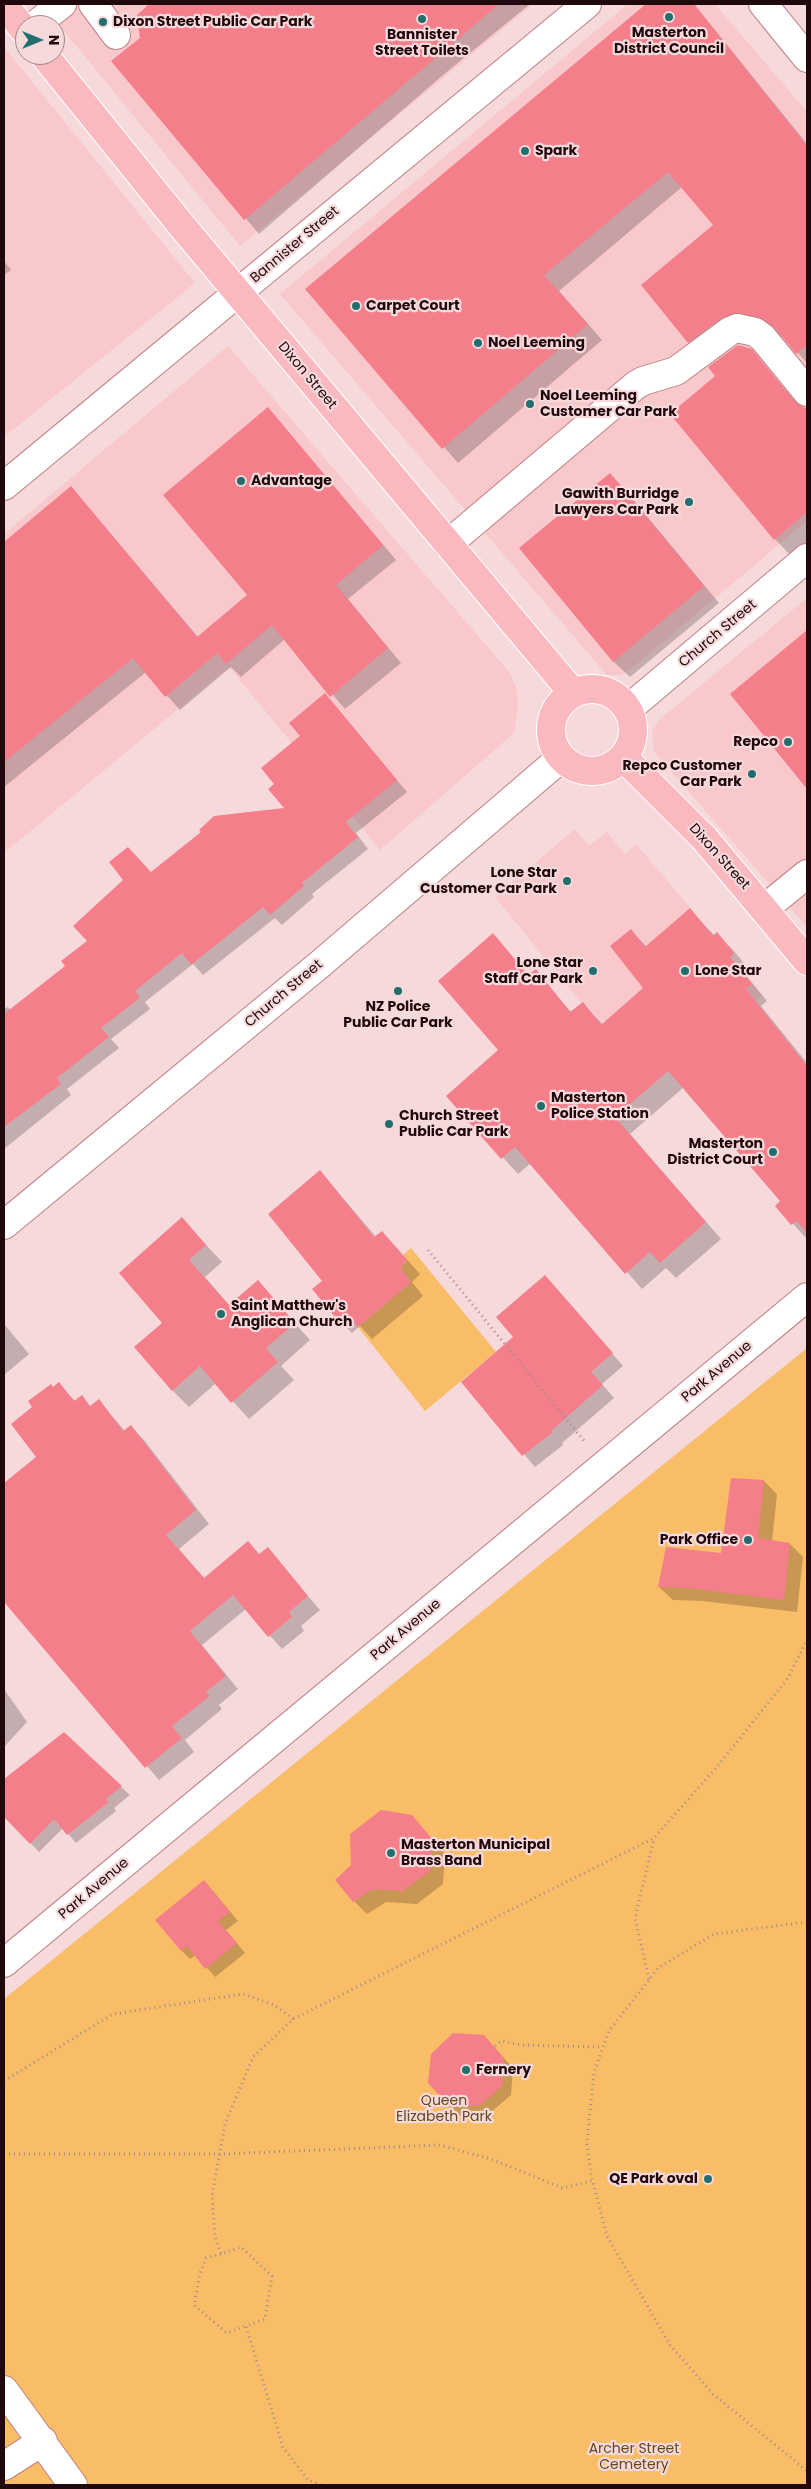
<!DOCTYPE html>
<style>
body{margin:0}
#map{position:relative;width:811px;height:2489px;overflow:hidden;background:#f6d9db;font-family:Poppins,sans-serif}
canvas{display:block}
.frame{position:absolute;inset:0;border:5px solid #20090c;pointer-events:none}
.north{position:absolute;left:15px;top:15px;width:50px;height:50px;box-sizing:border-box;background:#f6d9db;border:1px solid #a08688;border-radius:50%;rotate:90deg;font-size:14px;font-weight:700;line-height:20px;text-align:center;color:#20090c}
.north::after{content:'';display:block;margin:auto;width:18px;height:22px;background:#226d6d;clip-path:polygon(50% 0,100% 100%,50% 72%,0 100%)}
</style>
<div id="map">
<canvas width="811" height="2489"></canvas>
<div class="frame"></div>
<div class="north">N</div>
</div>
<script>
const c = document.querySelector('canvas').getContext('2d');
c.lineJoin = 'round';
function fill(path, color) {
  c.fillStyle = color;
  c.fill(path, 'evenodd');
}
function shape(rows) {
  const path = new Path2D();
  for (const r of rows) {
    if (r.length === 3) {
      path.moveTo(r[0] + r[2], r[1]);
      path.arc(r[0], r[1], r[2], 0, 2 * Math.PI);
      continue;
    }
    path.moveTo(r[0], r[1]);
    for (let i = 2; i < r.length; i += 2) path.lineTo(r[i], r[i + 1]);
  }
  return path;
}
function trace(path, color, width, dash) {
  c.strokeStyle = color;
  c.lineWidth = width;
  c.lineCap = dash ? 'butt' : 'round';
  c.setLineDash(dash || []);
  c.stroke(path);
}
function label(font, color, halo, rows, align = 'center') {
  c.font = font + ' Poppins,sans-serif';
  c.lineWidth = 4.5;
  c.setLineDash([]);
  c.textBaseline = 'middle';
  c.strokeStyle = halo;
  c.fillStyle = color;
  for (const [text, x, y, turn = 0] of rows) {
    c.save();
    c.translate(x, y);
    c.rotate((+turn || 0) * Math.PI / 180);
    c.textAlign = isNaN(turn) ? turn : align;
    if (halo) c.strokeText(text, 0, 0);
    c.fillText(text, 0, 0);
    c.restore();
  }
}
fill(shape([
 [42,4,533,4,240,246],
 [628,4,715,4,807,112,807,521,632,668,620,675,607,675,280,294],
 [4,47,195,283,4,437],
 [228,346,510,673,517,690,518,707,514,733,380,850,229,667,4,853,4,534],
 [807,598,807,927,654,752,652,731,660,719],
 [575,829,589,846,607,832,625,854,636,844,713,935,717,932,734,953,730,957,762,995,680,1059,650,1087,495,897]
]), '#f8c8cb');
fill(shape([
 [411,1248,496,1352,425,1411,358,1327,411,1282,400,1268,407,1261,403,1255],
 [807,1348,807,2485,4,2485,4,1999]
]), '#f9bd68');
fill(shape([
 [151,4,530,4,443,75,259,234,113,61,141,39,138,15],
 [648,4,694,4,807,144,807,363,785,339,775,332,757,328,704,357,689,342,714,225,682,187,559,291,602,340,458,463,307,289],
 [4,261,11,270,4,275],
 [738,346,748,348,799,405,807,411,807,542,791,556,775,539,717,377],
 [268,408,396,560,348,599,401,663,345,709,285,639,241,677,231,667,180,710,146,672,4,787,4,595,7,592,4,588,4,544,71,487,198,637,248,596],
 [610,474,626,491,719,603,630,677,613,661],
 [807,632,807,787,731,694],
 [335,706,407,792,356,833,368,849,312,894,314,897,282,925,275,918,203,975,193,964,145,1002,150,1009,111,1039,119,1048,67,1089,71,1095,4,1149,4,1009,8,1007,11,1010,67,966,151,873,286,809],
 [690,910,715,936,717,934,733,950,749,969,745,974,767,1001,761,1006,807,1063,807,1239,777,1206,782,1202,684,1087,630,1134,721,1239,676,1278,666,1268,642,1289,531,1163,518,1174,448,1096,499,1050,493,935,529,976,536,971,572,1013,583,1004,603,1025,645,988,630,930,647,947],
 [320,1171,376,1237,395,1246,420,1274,412,1282,423,1296,372,1339,360,1326,352,1333,339,1320,324,1281],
 [182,1219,222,1262,205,1277,230,1306,258,1282,310,1340,281,1366,294,1380,249,1419,216,1383,189,1407,172,1390,164,1323],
 [545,1276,623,1366,602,1384,614,1398,562,1443,563,1445,535,1467,463,1383,515,1337],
 [4,1324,29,1354,4,1375],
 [59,1384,75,1401,81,1397,91,1407,99,1401,125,1431,131,1427,144,1440,209,1524,179,1549,205,1579,248,1543,260,1555,268,1549,320,1610,301,1626,304,1631,282,1649,246,1609,202,1645,238,1689,219,1705,222,1709,185,1740,194,1752,159,1780,4,1600,4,1484,38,1458,34,1407],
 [732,1480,764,1481,777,1494,772,1541,790,1544,803,1557,797,1612,702,1601,673,1600,659,1587,722,1555],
 [4,1689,27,1722,4,1747],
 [63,1734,130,1795,114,1808,116,1811,76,1843,63,1828,39,1852,4,1815,4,1781],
 [412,1816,445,1854,443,1884,417,1904,386,1902,367,1914,354,1901],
 [213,1891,238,1921,226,1930,245,1953,215,1977,196,1955,190,1959,181,1950],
 [493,2046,513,2068,511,2095,489,2114,460,2116,451,2106]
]), '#0003');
fill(shape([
 [149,4,499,4,244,220,111,61,140,38,137,15],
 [646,4,694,4,807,146,807,345,796,354,775,328,764,320,740,313,721,318,688,343,641,285,713,225,668,172,544,275,588,324,442,449,305,289],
 [738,345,752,349,795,402,807,409,807,512,774,540,670,414,715,376,708,367],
 [268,407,383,545,336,585,388,648,330,697,272,625,226,664,217,653,165,697,133,658,4,762,4,542,71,486,197,637,247,595,163,495],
 [610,473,704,586,613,662,519,548],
 [807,630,807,789,730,694],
 [325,693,397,780,346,822,358,837,302,883,304,886,270,915,263,907,191,965,182,953,135,991,140,998,101,1028,109,1037,57,1078,61,1084,4,1127,4,1014,65,966,61,961,87,941,73,926,123,880,109,862,128,847,151,872,201,832,199,830,214,816,284,808,268,789,274,784,261,768,300,736,289,723],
 [690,908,713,936,717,932,734,953,730,957,752,984,746,989,807,1066,807,1233,797,1221,791,1225,775,1206,780,1201,668,1071,615,1117,706,1222,660,1263,650,1252,625,1274,515,1147,501,1159,446,1096,498,1050,438,981,493,933,528,975,536,969,570,1012,583,1002,601,1025,643,988,610,946,631,929,645,947],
 [320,1170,374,1237,382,1231,407,1260,400,1268,411,1282,358,1327,347,1313,338,1321,312,1289,322,1281,268,1214],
 [182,1217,206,1245,189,1260,229,1305,258,1280,295,1323,266,1348,278,1362,231,1403,200,1366,172,1391,134,1347,162,1323,119,1273],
 [545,1275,613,1353,591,1372,603,1385,551,1431,553,1432,522,1456,461,1382,513,1337,496,1317],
 [59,1382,74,1401,82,1395,90,1406,99,1399,123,1431,131,1425,196,1510,166,1535,204,1578,248,1541,259,1554,268,1547,308,1596,289,1612,292,1617,268,1637,233,1595,190,1631,226,1676,206,1692,210,1696,172,1726,182,1738,145,1768,4,1602,4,1483,36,1457,11,1424,32,1407,28,1401,51,1384,53,1387],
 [731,1478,764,1480,758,1538,790,1543,784,1600,688,1588,658,1587,666,1547,721,1553],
 [64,1732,122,1786,106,1799,109,1802,67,1835,54,1819,30,1844,4,1817,4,1779],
 [381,1810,412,1815,433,1840,430,1871,403,1891,373,1889,353,1902,335,1880,351,1865,350,1834],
 [204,1880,230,1912,218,1921,237,1943,205,1969,187,1946,181,1951,155,1920],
 [453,2033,484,2035,504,2058,502,2086,480,2105,450,2107,428,2083,431,2054]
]), '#f57e8b');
const minor = shape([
 [93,4,116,35],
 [763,4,807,58],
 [35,25,62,4],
 [4,486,587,4],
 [448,544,636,385,643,381,676,371,730,331,737,328,755,332,763,338,807,392],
 [628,709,807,558],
 [764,909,807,874],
 [4,1225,319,965,561,758],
 [4,1963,807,1297],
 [4,2390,73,2485],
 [4,2466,43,2441]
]);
const major = shape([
 [4,5,25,31],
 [44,55,182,226,573,693],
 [592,730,41],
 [624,758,704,838,807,961]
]);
trace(minor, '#c07f84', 30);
trace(major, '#fff', 30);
trace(shape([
 [428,1250,585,1442],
 [807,1922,714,1934,658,1968,609,2031,594,2072,587,2142,591,2175,607,2236,670,2345,713,2394,807,2471],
 [649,1979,635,1918,654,1839],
 [495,2046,502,2041,520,2045,603,2047],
 [4,2081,113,2014,243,1994,274,2005,293,2019],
 [4,2154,221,2154,440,2145,491,2159,562,2188,592,2181],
 [221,2254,206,2258,200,2274,194,2305,227,2333,246,2326],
 [321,2485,308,2480,283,2447,246,2326,265,2319,272,2276,241,2247,221,2254,215,2237,212,2196,225,2124,253,2057,293,2019,654,1838,717,1767,788,1678,807,1640]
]), '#a68b8e', 3, [1, 4]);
trace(minor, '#fff', 28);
trace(major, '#fab8bf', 28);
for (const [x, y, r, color] of [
 [669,17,5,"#226d6d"],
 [422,19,5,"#226d6d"],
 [103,22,5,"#226d6d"],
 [525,151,5,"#226d6d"],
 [356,306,5,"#226d6d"],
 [478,343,5,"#226d6d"],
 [530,404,5,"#226d6d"],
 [241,481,5,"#226d6d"],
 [689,502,5,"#226d6d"],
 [788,742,5,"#226d6d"],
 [752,774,5,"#226d6d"],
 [567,881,5,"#226d6d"],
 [593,971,5,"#226d6d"],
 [685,971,5,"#226d6d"],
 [398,991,5,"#226d6d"],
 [541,1106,5,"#226d6d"],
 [389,1124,5,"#226d6d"],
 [773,1152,5,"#226d6d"],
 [221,1314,5,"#226d6d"],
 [748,1540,5,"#226d6d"],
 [391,1853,5,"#226d6d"],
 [466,2070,5,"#226d6d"],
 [708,2179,5,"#226d6d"]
]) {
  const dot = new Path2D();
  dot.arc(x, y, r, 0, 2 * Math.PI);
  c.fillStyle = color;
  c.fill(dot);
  trace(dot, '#f6d9db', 2);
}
label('bold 14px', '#20090c', '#f6d9db', [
 ["Dixon Street Public Car Park",113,22],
 ["Masterton",669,33,"center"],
 ["District Council",669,49,"center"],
 ["Bannister",422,35,"center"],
 ["Street Toilets",422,51,"center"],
 ["Spark",535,151],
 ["Carpet Court",366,306],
 ["Noel Leeming",488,343],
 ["Noel Leeming",540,396],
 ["Customer Car Park",540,412],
 ["Advantage",251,481],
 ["Gawith Burridge",679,494,"right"],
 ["Lawyers Car Park",679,510,"right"],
 ["Repco",778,742,"right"],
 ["Repco Customer",742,766,"right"],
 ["Car Park",742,782,"right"],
 ["Lone Star",557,873,"right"],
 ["Customer Car Park",557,889,"right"],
 ["Lone Star",583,963,"right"],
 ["Staff Car Park",583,979,"right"],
 ["Lone Star",695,971],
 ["NZ Police",398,1007,"center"],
 ["Public Car Park",398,1023,"center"],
 ["Masterton",551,1098],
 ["Police Station",551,1114],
 ["Church Street",399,1116],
 ["Public Car Park",399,1132],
 ["Masterton",763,1144,"right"],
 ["District Court",763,1160,"right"],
 ["Saint Matthew's",231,1306],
 ["Anglican Church",231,1322],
 ["Park Office",738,1540,"right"],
 ["Masterton Municipal",401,1845],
 ["Brass Band",401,1861],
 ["Fernery",476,2070],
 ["QE Park oval",698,2179,"right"]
], 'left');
label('14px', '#20090c', '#f6d9db', [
 ["Bannister Street",295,245,-40],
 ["Dixon Street",307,376,50],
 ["Church Street",718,634,-40],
 ["Dixon Street",719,857,48],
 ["Church Street",284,994,-40],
 ["Park Avenue",717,1372,-40],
 ["Park Avenue",406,1630,-40],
 ["Park Avenue",94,1889,-40]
]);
label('14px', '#65481e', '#f6d9db', [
 ["Queen",444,2101],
 ["Elizabeth Park",444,2117],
 ["Archer Street",634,2449],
 ["Cemetery",634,2465]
]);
</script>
